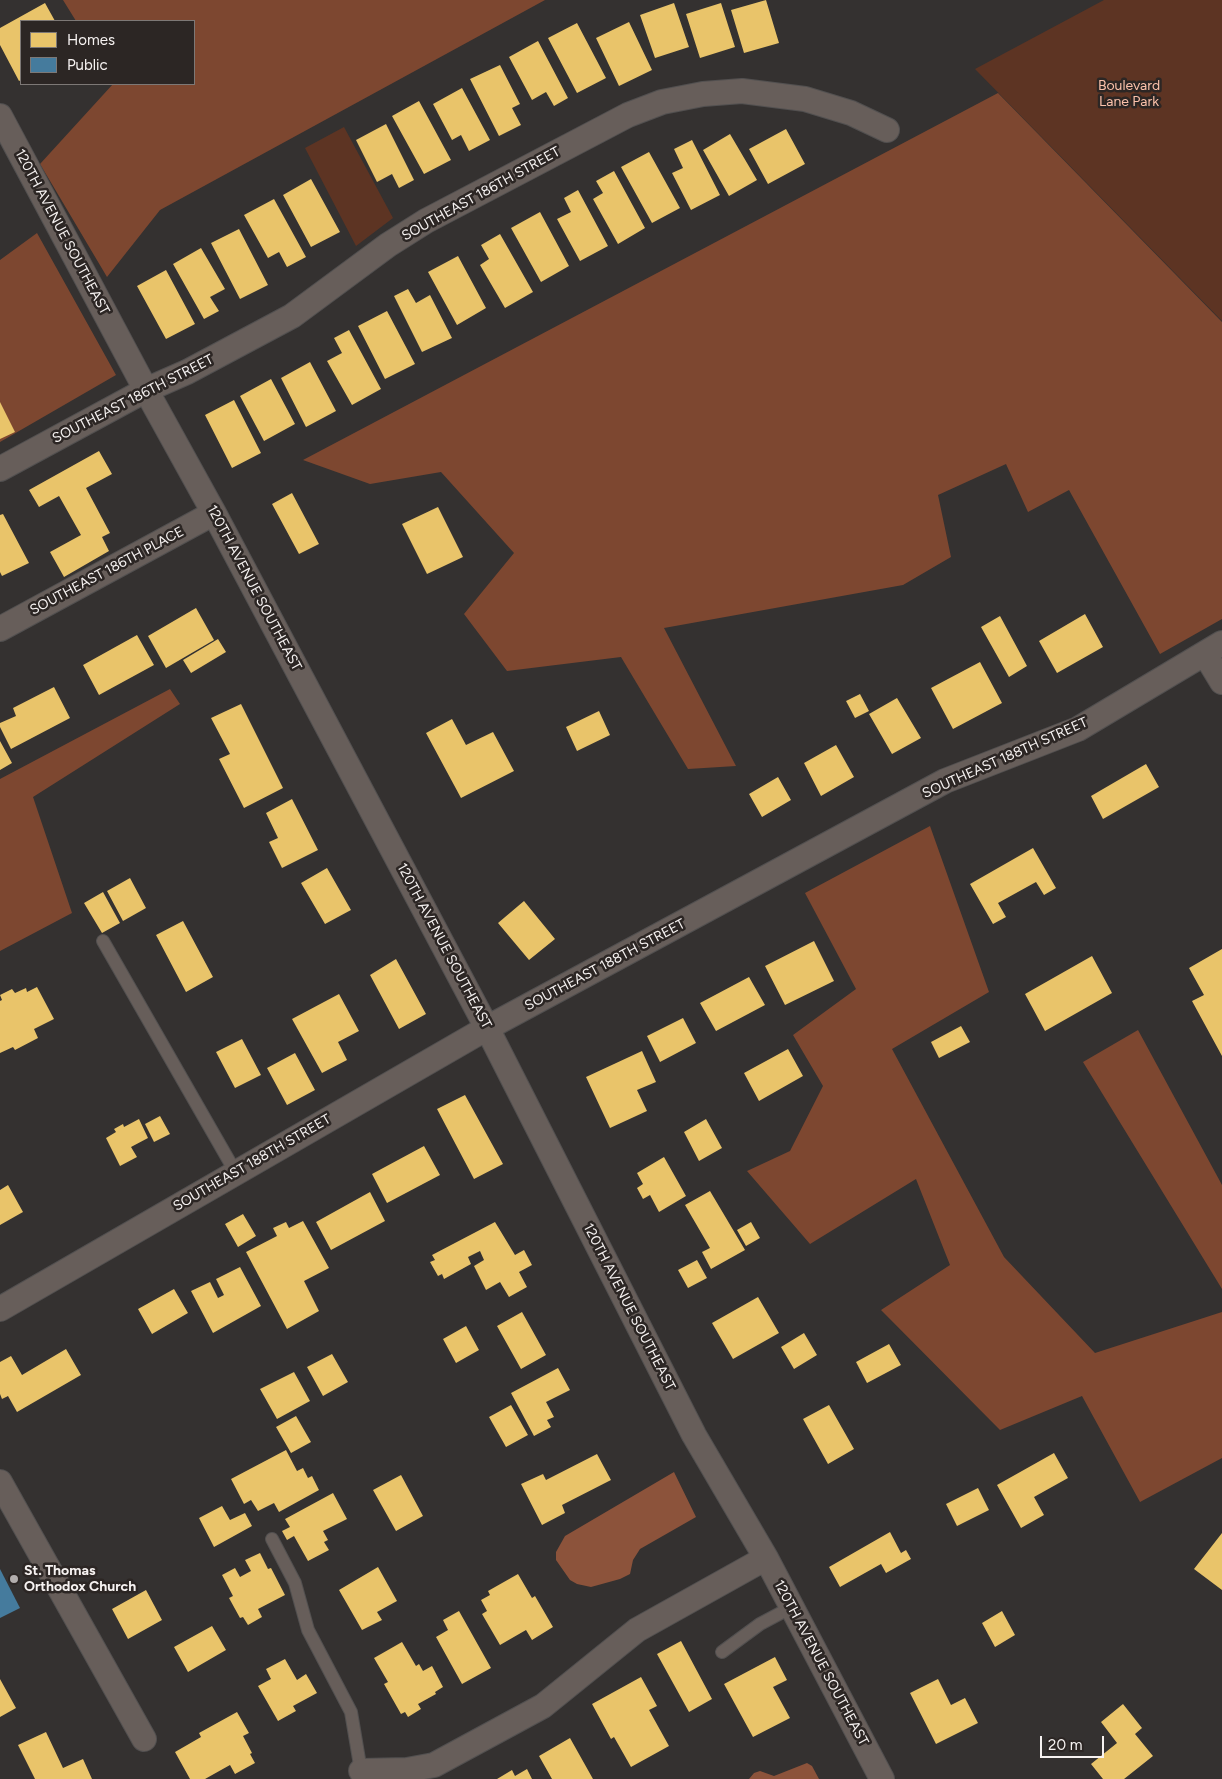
<!DOCTYPE html>
<style>
body{margin:0}
#map{position:relative;width:1222px;height:1779px;overflow:hidden;background:#343130;font-family:Figtree,sans-serif}
canvas{display:block}
.legend{position:absolute;left:20px;top:20px;width:175px;height:65px;box-sizing:border-box;background:#2c2624;border:1px solid #7d7876;margin:0;padding:6px 9px;list-style:none;font-size:15px;color:#f6f2f1}
.legend li{display:flex;align-items:center;gap:10px;height:25px}
.legend b{width:25px;border:1px solid #7d7876}
.scale{position:absolute;left:1040px;top:1736px;width:64px;height:22px;box-sizing:border-box;border:2px solid #f6f2f1;border-top:0;padding-left:6px;font-size:15px;line-height:18px;white-space:nowrap;color:#f6f2f1;-webkit-text-stroke:4px #2c2624;paint-order:stroke}
</style>
<div id="map">
<canvas width="1222" height="1779"></canvas>
<ul class="legend">
<li><b style="height:14px;background:#e9c46a"></b>Homes</li>
<li><b style="height:14px;background:#457b9d"></b>Public</li>
</ul>
<div class="scale">20 m</div>
</div>
<script>
const c = document.querySelector('canvas').getContext('2d');
c.lineJoin = 'round';
function fill(path, color) {
  c.fillStyle = color;
  c.fill(path, 'evenodd');
}
function shape(rows) {
  const path = new Path2D();
  for (const r of rows) {
    path.moveTo(r[0], r[1]);
    for (let i = 2; i < r.length; i += 2) path.lineTo(r[i], r[i + 1]);
  }
  return path;
}
function trace(path, color, width, dash) {
  c.strokeStyle = color;
  c.lineWidth = width;
  c.lineCap = dash ? 'butt' : 'round';
  c.setLineDash(dash || []);
  c.stroke(path);
}
function label(font, color, halo, rows, align = 'center') {
  c.font = font + ' Figtree,sans-serif';
  c.lineWidth = 5;
  c.setLineDash([]);
  c.textBaseline = 'middle';
  c.strokeStyle = halo;
  c.fillStyle = color;
  for (const [text, x, y, turn = 0] of rows) {
    c.save();
    c.translate(x, y);
    c.rotate((+turn || 0) * Math.PI / 180);
    c.textAlign = isNaN(turn) ? turn : align;
    if (halo) c.strokeText(text, 0, 0);
    c.fillText(text, 0, 0);
    c.restore();
  }
}
fill(shape([
 [1104,0,1222,0,1222,321,975,69],
 [344,127,393,218,356,246,305,148]
]), '#5d3423');
fill(shape([
 [63,0,545,0,160,210,107,277,40,164,113,84,194,84,194,21,76,21],
 [998,93,1222,322,1222,619,1160,654,1069,490,1028,512,1006,464,938,495,951,557,903,585,664,628,736,766,688,769,621,657,507,671,464,614,514,553,441,472,370,484,303,460],
 [37,233,116,375,0,442,0,260],
 [170,689,180,704,33,797,72,913,0,951,0,779],
 [930,826,989,992,892,1049,1004,1257,1095,1353,1222,1312,1222,1458,1140,1502,1082,1396,1000,1430,881,1310,950,1265,916,1179,810,1244,747,1171,790,1151,823,1086,793,1035,856,989,805,893],
 [1138,1030,1222,1185,1222,1289,1083,1062]
]), '#7d4730');
fill(shape([
 [674,1472,696,1517,640,1549,633,1560,630,1574,620,1579,591,1587,577,1584,570,1580,556,1560,556,1552,565,1536],
 [807,1763,812,1766,819,1779,749,1779,754,1773,760,1771,774,1776]
]), '#8c533b');
fill(shape([
 [766,0,779,43,744,53,731,10],
 [45,3,55,21,21,21,21,80,19,81,0,45,0,28],
 [674,3,689,47,655,58,640,15],
 [721,3,735,47,700,58,686,14],
 [629,22,652,70,619,86,596,38],
 [577,23,606,78,577,93,548,38],
 [538,41,568,98,554,106,546,92,532,100,509,57],
 [500,65,520,104,512,108,521,125,499,136,470,79],
 [462,88,490,140,469,151,461,135,452,140,433,104],
 [419,101,451,160,424,174,392,116],
 [386,124,414,180,399,188,392,174,377,182,356,140],
 [786,129,805,164,768,184,749,149],
 [730,134,757,180,729,196,703,150],
 [692,140,720,195,691,210,672,173,683,168,674,149],
 [649,152,680,208,652,223,621,167],
 [614,171,645,228,618,244,593,199,603,193,596,181],
 [311,179,340,232,311,247,283,195],
 [578,190,608,246,580,261,557,219,571,212,564,198],
 [274,199,306,257,287,267,279,252,268,258,244,215],
 [540,212,569,266,541,282,511,228],
 [239,229,268,285,240,299,211,243],
 [500,234,533,292,505,308,480,265,489,259,481,245],
 [201,248,225,289,210,297,219,311,204,319,173,264],
 [458,256,486,308,457,325,428,272],
 [166,270,195,324,166,339,137,286],
 [408,289,416,303,430,295,452,338,422,352,394,296],
 [387,311,415,364,385,379,358,326],
 [349,330,381,389,352,405,327,361,342,353,334,338],
 [310,362,336,411,306,427,281,378],
 [271,379,295,424,264,441,240,396],
 [234,400,261,453,232,468,205,415],
 [0,402,15,432,0,439],
 [99,451,112,474,86,488,110,533,102,537,109,551,64,577,50,552,81,535,59,496,39,507,29,490],
 [292,493,319,544,299,554,272,504],
 [438,507,463,557,427,574,402,524],
 [3,514,29,563,2,576,0,572,0,515],
 [196,608,214,640,166,668,148,636],
 [1085,614,1103,647,1057,673,1039,641],
 [1000,616,1027,666,1009,677,981,627],
 [137,635,154,665,99,695,83,665],
 [218,639,226,652,191,673,183,660],
 [980,662,1002,703,953,729,931,688],
 [54,687,70,718,11,749,0,727,0,723,16,716,13,708],
 [860,694,869,711,855,718,846,701],
 [897,698,921,738,892,754,869,714],
 [241,704,283,788,244,808,219,759,230,754,211,718],
 [599,711,610,735,577,751,566,727],
 [452,719,466,745,493,732,514,771,461,798,426,733],
 [0,741,12,763,0,770],
 [836,745,854,777,821,796,804,763],
 [1146,764,1159,787,1103,819,1091,796],
 [778,777,791,800,762,817,749,794],
 [292,799,318,850,282,868,269,842,278,838,266,813],
 [1033,848,1056,888,1044,895,1036,882,998,903,1006,917,993,924,970,884],
 [327,868,351,910,325,924,301,883],
 [130,878,146,908,123,921,107,891],
 [103,892,120,923,102,933,84,903],
 [524,901,555,939,529,960,498,923],
 [183,921,213,977,186,992,156,935],
 [814,941,834,981,785,1005,765,966],
 [1222,949,1222,1056,1192,1001,1204,995,1189,968],
 [1092,956,1112,993,1045,1031,1025,994],
 [396,959,426,1014,399,1029,370,975],
 [749,977,765,1005,716,1031,700,1003],
 [37,987,54,1019,34,1029,38,1038,15,1050,13,1047,0,1053,0,1001,2,1000,0,995,12,989,15,993,26,988,27,992],
 [339,994,359,1031,338,1042,347,1060,322,1073,292,1019],
 [683,1018,696,1043,660,1062,647,1036],
 [961,1026,970,1042,939,1058,931,1042],
 [242,1039,261,1075,235,1088,216,1052],
 [788,1049,803,1076,759,1101,744,1073],
 [642,1051,656,1082,637,1090,647,1111,610,1128,586,1077],
 [295,1053,315,1090,287,1105,267,1068],
 [465,1095,503,1164,474,1179,437,1109],
 [160,1116,170,1134,154,1142,145,1124],
 [139,1119,148,1138,131,1147,137,1157,120,1166,106,1138,116,1132,114,1129,123,1124,124,1127],
 [706,1119,722,1148,699,1161,684,1132],
 [424,1146,440,1175,387,1203,372,1174],
 [664,1157,686,1196,659,1212,650,1195,643,1199,637,1188,643,1184,637,1173],
 [8,1185,23,1212,0,1225,0,1190],
 [710,1191,745,1250,711,1269,702,1252,710,1248,685,1205],
 [370,1192,385,1221,331,1250,316,1222],
 [243,1214,256,1236,238,1247,225,1224],
 [303,1221,329,1268,304,1281,319,1311,287,1329,246,1252,277,1236,273,1228,286,1222,289,1228],
 [495,1222,515,1255,524,1250,532,1265,519,1272,527,1287,509,1297,500,1282,486,1290,474,1266,484,1260,480,1251,468,1257,471,1264,444,1279,442,1274,438,1276,430,1262,435,1260,432,1255],
 [751,1222,760,1238,746,1246,737,1230],
 [697,1260,707,1278,688,1288,678,1270],
 [240,1267,261,1306,213,1333,191,1291,210,1282,218,1298,224,1295,216,1279],
 [174,1289,188,1313,152,1334,138,1309],
 [758,1297,779,1333,733,1359,712,1323],
 [522,1312,546,1355,521,1369,497,1326],
 [466,1326,479,1350,456,1363,443,1339],
 [804,1333,817,1355,794,1369,781,1347],
 [889,1344,901,1365,867,1383,856,1362],
 [66,1349,81,1375,17,1412,8,1396,2,1399,0,1394,0,1362,11,1356,22,1375],
 [332,1354,348,1382,323,1396,307,1367],
 [558,1368,570,1390,546,1402,554,1417,547,1420,551,1427,534,1436,511,1393],
 [294,1372,310,1401,277,1419,260,1389],
 [511,1405,528,1435,506,1447,489,1417],
 [829,1405,854,1449,828,1464,803,1419],
 [296,1416,311,1442,291,1453,276,1427],
 [286,1450,297,1471,303,1468,308,1478,312,1476,319,1490,279,1512,274,1503,258,1511,251,1500,244,1504,231,1479],
 [1054,1453,1068,1478,1034,1497,1044,1515,1021,1528,997,1485],
 [597,1454,611,1480,562,1505,565,1513,542,1525,521,1484,543,1474,546,1480],
 [401,1475,423,1516,396,1531,373,1490],
 [978,1488,989,1510,957,1526,946,1504],
 [333,1493,347,1519,323,1531,328,1540,324,1542,329,1550,308,1561,294,1536,287,1540,282,1531,290,1527,285,1519],
 [222,1506,230,1520,245,1513,252,1526,214,1547,199,1518],
 [890,1532,901,1553,906,1550,911,1559,886,1573,881,1564,840,1587,829,1567],
 [1222,1533,1222,1590,1194,1569],
 [260,1553,268,1569,271,1568,285,1595,258,1609,262,1617,248,1625,243,1617,240,1618,229,1598,233,1596,222,1575,235,1568,240,1577,251,1571,245,1560],
 [378,1567,397,1601,377,1612,382,1620,362,1630,339,1590],
 [518,1574,532,1598,535,1596,553,1627,532,1640,526,1630,500,1645,482,1614,487,1611,481,1600,490,1595,488,1591],
 [146,1590,162,1620,128,1639,112,1609],
 [459,1611,491,1668,462,1684,436,1637,448,1630,443,1620],
 [1002,1611,1015,1635,995,1647,982,1623],
 [212,1626,226,1650,188,1672,174,1647],
 [681,1641,712,1699,689,1712,657,1654],
 [402,1642,416,1666,419,1664,423,1671,432,1666,443,1687,435,1692,436,1694,418,1704,421,1709,408,1717,405,1712,401,1714,384,1684,388,1682,374,1658],
 [775,1657,787,1680,773,1687,790,1718,753,1737,724,1684],
 [285,1659,297,1680,306,1674,317,1693,293,1706,296,1711,278,1721,258,1686,271,1679,266,1669],
 [641,1677,657,1706,649,1710,669,1746,631,1767,614,1737,611,1739,592,1704],
 [0,1679,16,1708,0,1717],
 [938,1679,951,1705,965,1698,978,1723,936,1744,910,1693],
 [1123,1704,1142,1728,1135,1734,1153,1756,1124,1779,1103,1779,1091,1764,1117,1743,1101,1722],
 [237,1712,249,1733,243,1736,252,1753,250,1754,255,1763,235,1774,230,1765,205,1779,190,1779,175,1752,201,1737,199,1733],
 [46,1732,63,1768,83,1759,92,1779,35,1779,18,1745],
 [570,1738,593,1779,552,1779,539,1756],
 [527,1769,532,1779,497,1779,512,1770,515,1776]
]), '#e9c46a');
fill(shape([
 [0,1569,20,1608,0,1618]
]), '#457b9d');
const service = shape([
 [103,941,236,1173],
 [272,1539,295,1583,308,1630,351,1712,361,1771,360,1775],
 [722,1652,760,1624,792,1607]
]);
const minor = shape([
 [0,116,146,390,214,513,487,1028,694,1435,766,1558,882,1779],
 [0,469,146,390,187,372,292,316,388,245,426,221,628,115,662,102,703,94,742,91,805,99,851,113,887,130],
 [0,629,214,513],
 [1205,654,1222,682],
 [0,1309,487,1028,945,781,1078,729,1222,643],
 [0,1482,144,1739],
 [361,1771,407,1770,434,1765,543,1706,637,1630,766,1558]
]);
trace(service, '#525050', 14);
trace(minor, '#525050', 26);
trace(service, '#675e5a', 12);
trace(minor, '#675e5a', 24);
for (const [x, y, r, color] of [
 [14,1579,5,"#b2aead"]
]) {
  const dot = new Path2D();
  dot.arc(x, y, r, 0, 2 * Math.PI);
  c.fillStyle = color;
  c.fill(dot);
  trace(dot, '#2c2624', 2);
}
label('14px', '#fbc1aa', '#2c2624', [
 ["Boulevard",1129,86],
 ["Lane Park",1129,102]
]);
label('14px', '#f6f2f1', '#2c2624', [
 ["SOUTHEAST 186TH STREET",481,194,-29],
 ["120TH AVENUE SOUTHEAST",62,232,62],
 ["SOUTHEAST 186TH STREET",133,399,-27],
 ["SOUTHEAST 186TH PLACE",107,571,-28],
 ["120TH AVENUE SOUTHEAST",254,588,62],
 ["SOUTHEAST 188TH STREET",1005,758,-24],
 ["120TH AVENUE SOUTHEAST",444,946,62],
 ["SOUTHEAST 188TH STREET",605,965,-28],
 ["SOUTHEAST 188TH STREET",252,1163,-30],
 ["120TH AVENUE SOUTHEAST",629,1307,63],
 ["120TH AVENUE SOUTHEAST",821,1663,62]
]);
label('bold 14px', '#f6f2f1', '#2c2624', [
 ["St. Thomas",24,1571],
 ["Orthodox Church",24,1587]
], 'left');
</script>
